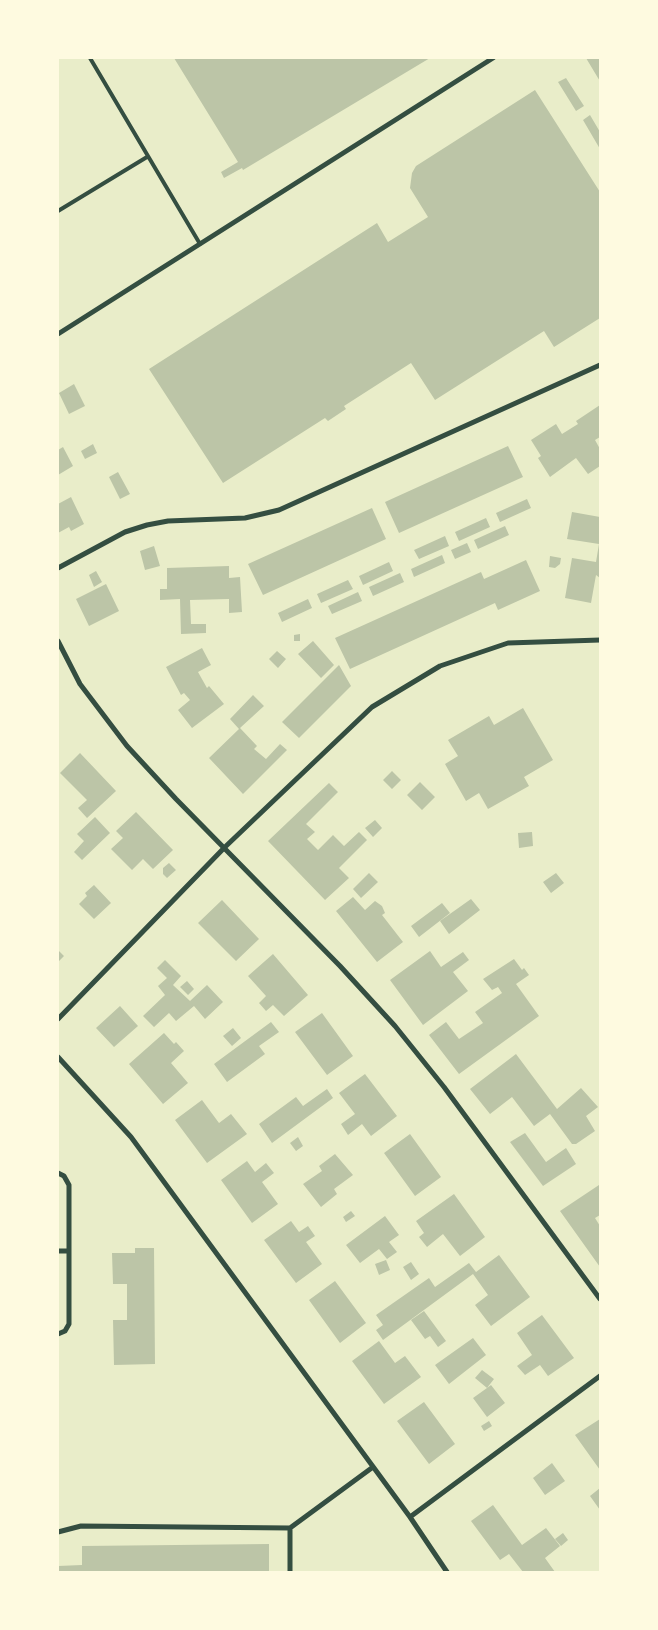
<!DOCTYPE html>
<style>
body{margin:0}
#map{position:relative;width:658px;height:1630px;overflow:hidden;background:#e9edc9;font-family:"Sofia Sans Condensed",sans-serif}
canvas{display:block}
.frame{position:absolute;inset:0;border:59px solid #fefae0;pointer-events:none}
</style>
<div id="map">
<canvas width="658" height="1630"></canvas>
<div class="frame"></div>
</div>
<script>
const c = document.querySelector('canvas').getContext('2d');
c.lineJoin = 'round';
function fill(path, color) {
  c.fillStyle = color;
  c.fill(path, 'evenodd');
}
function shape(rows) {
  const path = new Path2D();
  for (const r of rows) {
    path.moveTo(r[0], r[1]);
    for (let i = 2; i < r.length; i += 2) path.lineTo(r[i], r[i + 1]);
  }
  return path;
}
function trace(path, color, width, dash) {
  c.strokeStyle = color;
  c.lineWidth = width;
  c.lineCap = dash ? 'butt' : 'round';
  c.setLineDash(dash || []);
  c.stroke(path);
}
fill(shape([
 [174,58,430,58,243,170,242,168,224,178,221,172,238,162],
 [586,58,600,58,600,81,598,78],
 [566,78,584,106,576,111,558,82],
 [535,90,600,192,600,318,554,347,544,331,435,400,411,363,344,406,346,409,328,421,325,418,223,483,149,369,377,223,388,242,428,217,410,188,412,173,416,166],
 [590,115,600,132,600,149,583,120],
 [74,384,85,406,69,414,59,393],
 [600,405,600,437,595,440,600,449,600,466,588,474,576,458,550,477,538,458,541,456,531,440,556,424,562,434,578,424,576,421],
 [93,444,97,453,85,459,81,451],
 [508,446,523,477,399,533,385,502],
 [63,447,73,466,58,475,58,450],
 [118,472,130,494,120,499,109,477],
 [71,497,84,524,71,531,69,527,58,533,58,504],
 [527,499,531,508,500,522,496,513],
 [372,508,386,539,263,595,248,564],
 [572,512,600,517,600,578,596,575,591,603,565,598,572,558,596,562,599,544,567,539],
 [486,518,490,527,459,541,455,532],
 [505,526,509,535,478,549,474,540],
 [445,536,449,546,419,559,414,550],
 [467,543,471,552,455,559,451,550],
 [154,546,160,566,145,570,140,551],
 [442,555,445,563,414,577,411,569],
 [550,556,561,558,560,564,555,568,549,567],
 [526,560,540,591,498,610,495,603,350,669,335,638,481,572,484,579],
 [389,562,393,571,363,585,359,576],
 [229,566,229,578,240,577,242,612,229,613,229,599,190,600,191,624,206,624,206,633,181,634,180,599,160,600,160,589,167,589,167,568],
 [96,571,102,582,94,587,89,575],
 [400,573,404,582,373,596,369,587],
 [348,580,353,589,321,603,317,594],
 [106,584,119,611,89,626,76,599],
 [358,592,362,601,332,614,328,606],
 [308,599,312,608,282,622,278,613],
 [300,634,300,641,294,641,294,635],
 [313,641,334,665,321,678,298,654],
 [202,648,211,665,198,672,207,688,209,686,224,704,192,728,178,710,190,700,184,693,181,695,166,667],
 [277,651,286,659,278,668,269,659],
 [339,665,351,686,299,738,282,722],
 [253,695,264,706,240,728,257,746,254,749,266,759,280,744,287,750,243,794,209,758,239,729,230,719],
 [523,708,553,760,524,777,529,786,488,809,479,793,466,801,445,764,458,756,448,740,489,716,494,725],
 [80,753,116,791,87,818,78,808,87,800,60,773],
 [392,771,401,780,392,789,383,780],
 [420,782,435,797,422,810,407,795],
 [329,783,338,792,306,824,315,832,307,839,318,850,333,835,344,846,359,832,367,840,339,868,349,878,325,900,268,841],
 [136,812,173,850,153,869,143,859,132,870,111,849,123,838,116,831],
 [95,817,110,833,82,860,74,852,84,841,77,834],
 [375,820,382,828,373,837,365,828],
 [532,832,533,846,519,848,518,833],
 [169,863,176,870,167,878,163,874,163,868],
 [369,873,378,882,361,898,353,889],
 [556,873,564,883,551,893,543,882],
 [94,885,111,903,94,919,79,904,87,896,85,893],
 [353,897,365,910,375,901,382,906,385,913,382,915,403,942,377,962,336,911],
 [471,899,480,910,449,934,440,921],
 [222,900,259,939,236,961,198,923],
 [442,903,450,913,419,937,411,926],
 [58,950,64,956,58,962],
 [430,951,441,967,463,952,469,960,453,972,468,991,423,1025,390,980],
 [273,954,308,995,284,1016,273,1005,266,1011,259,1003,266,996,248,976],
 [514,959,522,970,524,968,529,975,516,984,539,1016,459,1074,429,1035,446,1022,459,1039,483,1023,475,1012,502,993,498,987,492,990,483,979],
 [165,960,181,976,173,985,190,1001,207,985,223,1002,205,1019,194,1006,176,1021,169,1013,154,1027,143,1016,165,995,158,986,167,978,157,968],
 [187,981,194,989,188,995,180,987],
 [120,1006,138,1026,114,1047,96,1028],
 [322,1013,353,1056,327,1075,295,1032],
 [271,1022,279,1032,259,1046,265,1054,227,1082,214,1064],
 [233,1028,241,1038,232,1046,223,1036],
 [164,1033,174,1044,176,1042,184,1051,171,1063,188,1083,163,1104,129,1064],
 [516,1054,557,1109,581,1088,598,1107,586,1116,595,1131,576,1144,572,1144,550,1114,534,1126,512,1097,490,1114,470,1089],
 [365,1074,397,1116,371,1136,362,1124,348,1135,341,1124,355,1114,339,1093],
 [327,1089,333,1098,272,1143,259,1124,296,1097,303,1106],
 [202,1100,219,1123,231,1114,247,1134,207,1163,175,1120],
 [525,1133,546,1162,566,1148,576,1164,543,1186,510,1142],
 [410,1134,441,1177,415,1196,384,1153],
 [298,1137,303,1146,296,1151,290,1143],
 [335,1154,353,1175,334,1189,337,1194,321,1207,303,1184,322,1171,319,1166],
 [247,1161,255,1172,266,1163,274,1173,262,1182,278,1204,252,1223,221,1180],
 [599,1185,600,1215,595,1218,600,1226,600,1267,560,1211],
 [454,1194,485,1237,460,1256,443,1234,427,1247,419,1237,424,1233,416,1221],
 [351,1211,355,1216,346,1222,343,1217],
 [385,1216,399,1235,389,1242,397,1252,387,1259,379,1249,360,1263,346,1245],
 [291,1221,299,1232,308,1226,315,1236,306,1242,322,1264,296,1283,264,1240],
 [135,1248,154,1248,155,1364,114,1365,113,1320,127,1320,127,1284,113,1284,112,1253,135,1253],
 [499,1255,530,1297,491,1326,475,1305,488,1295,473,1274,383,1340,376,1330,383,1325,376,1315,429,1278,435,1287,469,1263,476,1272],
 [386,1260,390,1270,379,1275,375,1264],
 [411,1262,419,1274,411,1280,403,1267],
 [335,1281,366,1323,340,1343,309,1300],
 [424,1311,446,1341,438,1347,430,1336,425,1339,411,1320],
 [542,1315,574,1358,548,1376,540,1365,525,1375,517,1366,532,1355,517,1333],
 [473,1338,486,1355,449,1384,435,1365],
 [379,1341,395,1363,405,1356,421,1377,384,1404,352,1361],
 [482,1370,494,1379,487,1388,491,1385,505,1403,487,1417,473,1398,487,1388,475,1378],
 [424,1402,455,1444,429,1464,397,1421],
 [600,1419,600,1470,575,1435],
 [489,1421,492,1426,484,1431,481,1426],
 [552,1463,565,1481,545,1495,533,1478],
 [600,1488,600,1510,590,1496],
 [493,1505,522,1545,546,1528,560,1546,545,1558,555,1572,523,1572,509,1554,500,1560,471,1521],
 [563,1533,568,1540,561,1546,555,1539],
 [269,1544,269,1572,58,1572,58,1566,82,1565,82,1546]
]), '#bcc5a7');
trace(shape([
 [90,58,200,244],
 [58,211,147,157]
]), '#344e41', 4);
trace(shape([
 [58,334,493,58],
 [58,568,125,532,147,525,168,521,245,518,279,510,600,365],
 [58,641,80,684,127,746,176,799,340,966,395,1026,444,1087,600,1299],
 [58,1019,225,847,372,707,440,666,508,643,600,640],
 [58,1057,131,1137,410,1517,447,1572],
 [58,1173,64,1176,69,1185,69,1324,65,1331,58,1334],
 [58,1251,68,1251],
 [410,1517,600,1376],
 [58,1532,81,1526,290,1528],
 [290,1572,290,1528,373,1467]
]), '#344e41', 5);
</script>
